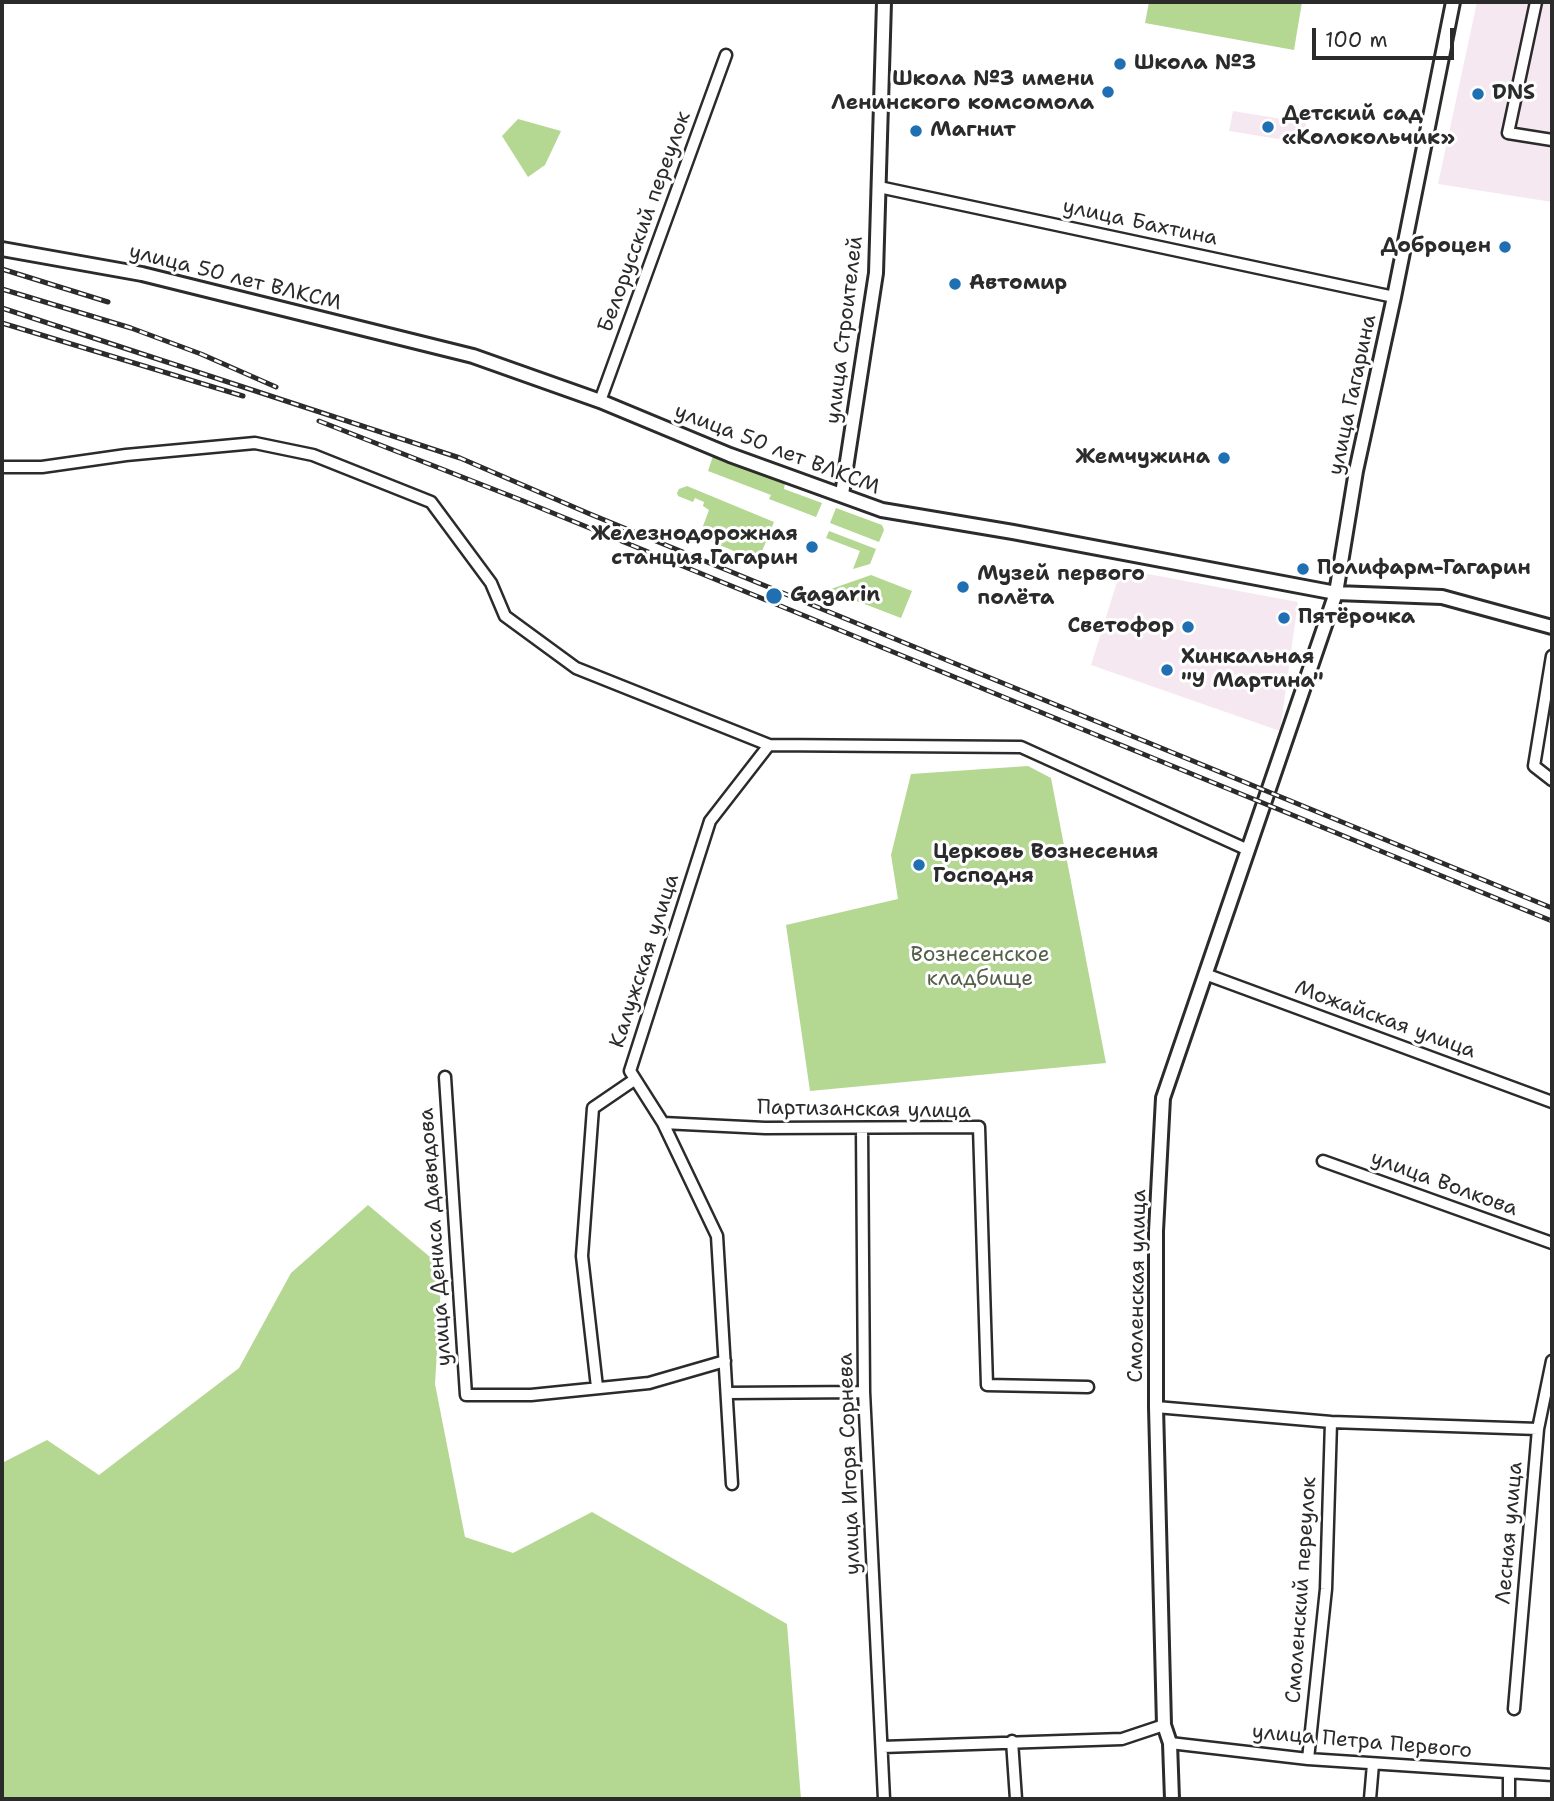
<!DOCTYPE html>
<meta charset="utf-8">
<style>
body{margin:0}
#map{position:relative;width:1554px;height:1801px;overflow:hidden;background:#fff;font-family:"Shantell Sans",sans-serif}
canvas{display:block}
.frame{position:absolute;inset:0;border:4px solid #2b2b2b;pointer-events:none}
.scale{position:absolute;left:1312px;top:28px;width:142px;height:32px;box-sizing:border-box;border:4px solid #2b2b2b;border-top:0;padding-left:9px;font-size:21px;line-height:24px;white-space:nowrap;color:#2b2b2b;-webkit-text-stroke:5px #fff;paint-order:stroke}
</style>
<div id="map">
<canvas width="1554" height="1801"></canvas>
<div class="frame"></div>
<div class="scale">100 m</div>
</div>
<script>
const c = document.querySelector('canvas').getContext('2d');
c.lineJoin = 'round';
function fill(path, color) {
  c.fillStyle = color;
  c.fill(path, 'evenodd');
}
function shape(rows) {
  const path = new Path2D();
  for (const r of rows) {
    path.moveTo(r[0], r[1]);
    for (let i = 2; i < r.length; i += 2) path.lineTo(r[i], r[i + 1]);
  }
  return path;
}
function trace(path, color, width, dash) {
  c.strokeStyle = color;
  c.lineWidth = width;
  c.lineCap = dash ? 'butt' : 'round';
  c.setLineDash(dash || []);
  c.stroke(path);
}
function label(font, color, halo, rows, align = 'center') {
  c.font = font + ' "Shantell Sans",sans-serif';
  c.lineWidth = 6;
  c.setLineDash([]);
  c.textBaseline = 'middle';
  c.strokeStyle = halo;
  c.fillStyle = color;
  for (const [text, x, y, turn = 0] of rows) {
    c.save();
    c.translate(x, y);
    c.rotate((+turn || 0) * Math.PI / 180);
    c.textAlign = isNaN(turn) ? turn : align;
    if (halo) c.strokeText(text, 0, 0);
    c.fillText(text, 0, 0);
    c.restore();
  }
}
fill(shape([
 [1477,2,1552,2,1552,202,1438,184],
 [1233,111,1306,123,1303,143,1229,131],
 [1121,569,1298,602,1280,731,1091,665]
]), '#f6e8f1');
fill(shape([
 [1149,2,1302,2,1294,50,1145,23],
 [518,119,561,131,545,165,528,177,502,136],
 [713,456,785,483,784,489,822,503,816,517,769,499,771,495,708,471],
 [687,486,774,522,758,561,705,539,703,526,709,510,703,506,704,502,695,498,693,502,678,496,677,493,679,489],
 [836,508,882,525,884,530,879,542,830,523],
 [829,531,876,549,870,564,853,569,860,551,826,538],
 [871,575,912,591,901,618,828,590],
 [1028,766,1051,778,1106,1063,810,1091,786,925,898,899,891,855,911,774],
 [368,1205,442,1267,435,1384,465,1537,513,1553,592,1512,787,1624,801,1799,2,1799,2,1463,47,1440,99,1475,239,1368,291,1273]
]), '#b4d792');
const minor = shape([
 [1536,2,1508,133,1552,140],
 [879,187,1394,297],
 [600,401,726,55],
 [2,467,42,467,126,455,255,443,313,455,431,502,491,583,505,616,576,668,769,745,1021,747,1246,849],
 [1552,656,1534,766,1552,780],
 [1205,974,1552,1102],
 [445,1077,466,1395,531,1395,649,1383,725,1361],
 [663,1123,765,1128,979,1127,987,1385,1088,1387],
 [862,1128,864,1392,884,1799],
 [1323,1161,1552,1243],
 [597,1387,582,1256,593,1108,634,1080],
 [727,1393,864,1392],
 [1156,1407,1331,1422,1538,1429],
 [732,1484,717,1236,663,1123,630,1071,710,821,769,745],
 [1514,1709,1538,1429,1552,1361],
 [1012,1741,1016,1799],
 [1170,1743,1308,1759,1552,1775],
 [882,1747,1122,1739,1164,1725],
 [1308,1759,1326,1589,1331,1422],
 [1509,1773,1509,1799],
 [1370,1799,1373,1764]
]);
const tertiary = shape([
 [1172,1799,1170,1743,1164,1725,1156,1407,1156,1231,1163,1098,1336,593]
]);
const secondary = shape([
 [2,249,142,274,473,356,600,401,730,455,882,510,1013,532,1336,593,1442,597,1552,627],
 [842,494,876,273,884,2],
 [1336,593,1356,471,1394,297,1453,2]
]);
trace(minor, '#2b2b2b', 15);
trace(tertiary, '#2b2b2b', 18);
trace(secondary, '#2b2b2b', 18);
trace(minor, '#fff', 10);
trace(tertiary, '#fff', 12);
trace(secondary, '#fff', 12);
const rail = shape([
 [2,269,108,302],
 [2,289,131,328,201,354,276,387],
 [2,308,460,458,590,514,1552,908],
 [2,323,243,396],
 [319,421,521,500,1552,921]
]);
trace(rail, '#2b2b2b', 5);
trace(rail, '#fff', 2.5, [8]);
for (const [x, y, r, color] of [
 [1120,64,7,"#1f6fb2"],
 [1108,92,7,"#1f6fb2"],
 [1478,94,7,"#1f6fb2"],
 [1268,127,7,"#1f6fb2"],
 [916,131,7,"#1f6fb2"],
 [1505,247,7,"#1f6fb2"],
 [955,284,7,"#1f6fb2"],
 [1224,458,7,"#1f6fb2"],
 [812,547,7,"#1f6fb2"],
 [1303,569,7,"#1f6fb2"],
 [963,587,7,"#1f6fb2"],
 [774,596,9,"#1f6fb2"],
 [1284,618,7,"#1f6fb2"],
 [1188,627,7,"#1f6fb2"],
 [1167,670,7,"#1f6fb2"],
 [919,865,7,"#1f6fb2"]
]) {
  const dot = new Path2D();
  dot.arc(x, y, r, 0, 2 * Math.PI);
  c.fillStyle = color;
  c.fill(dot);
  trace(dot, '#fff', 2.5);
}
label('bold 21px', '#2b2b2b', '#fff', [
 ["Школа №3",1134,64],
 ["Школа №3 имени",1094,80,"right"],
 ["Ленинского комсомола",1094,104,"right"],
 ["DNS",1492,94],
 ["Детский сад",1282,115],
 ["«Колокольчик»",1282,139],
 ["Магнит",930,131],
 ["Доброцен",1491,247,"right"],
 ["Автомир",969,284],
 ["Жемчужина",1210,458,"right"],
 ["Железнодорожная",798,535,"right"],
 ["станция Гагарин",798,559,"right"],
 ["Полифарм-Гагарин",1317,569],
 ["Музей первого",977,575],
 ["полёта",977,599],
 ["Gagarin",790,596],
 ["Пятёрочка",1298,618],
 ["Светофор",1174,627,"right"],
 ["Хинкальная",1181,658],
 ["\"У Мартина\"",1181,682],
 ["Церковь Вознесения",933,853],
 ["Господня",933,877]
], 'left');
label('21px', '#2b2b2b', '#fff', [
 ["Белорусский переулок",645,222,-70],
 ["улица Бахтина",1140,223,12],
 ["улица 50 лет ВЛКСМ",235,278,14],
 ["улица Строителей",845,330,-83],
 ["улица Гагарина",1353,395,-78],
 ["улица 50 лет ВЛКСМ",777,450,21],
 ["Калужская улица",645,961,-72],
 ["Можайская улица",1385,1020,20],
 ["Партизанская улица",864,1110,1],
 ["улица Волкова",1444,1184,20],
 ["улица Дениса Давыдова",436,1237,-94],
 ["Смоленская улица",1138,1286,-89],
 ["улица Игоря Сорнева",850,1464,-92],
 ["Лесная улица",1510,1533,-85],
 ["Смоленский переулок",1302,1590,-86],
 ["улица Петра Первого",1362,1742,5]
]);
label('21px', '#545f4a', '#fff', [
 ["Вознесенское",980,956],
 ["кладбище",980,980]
]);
</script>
